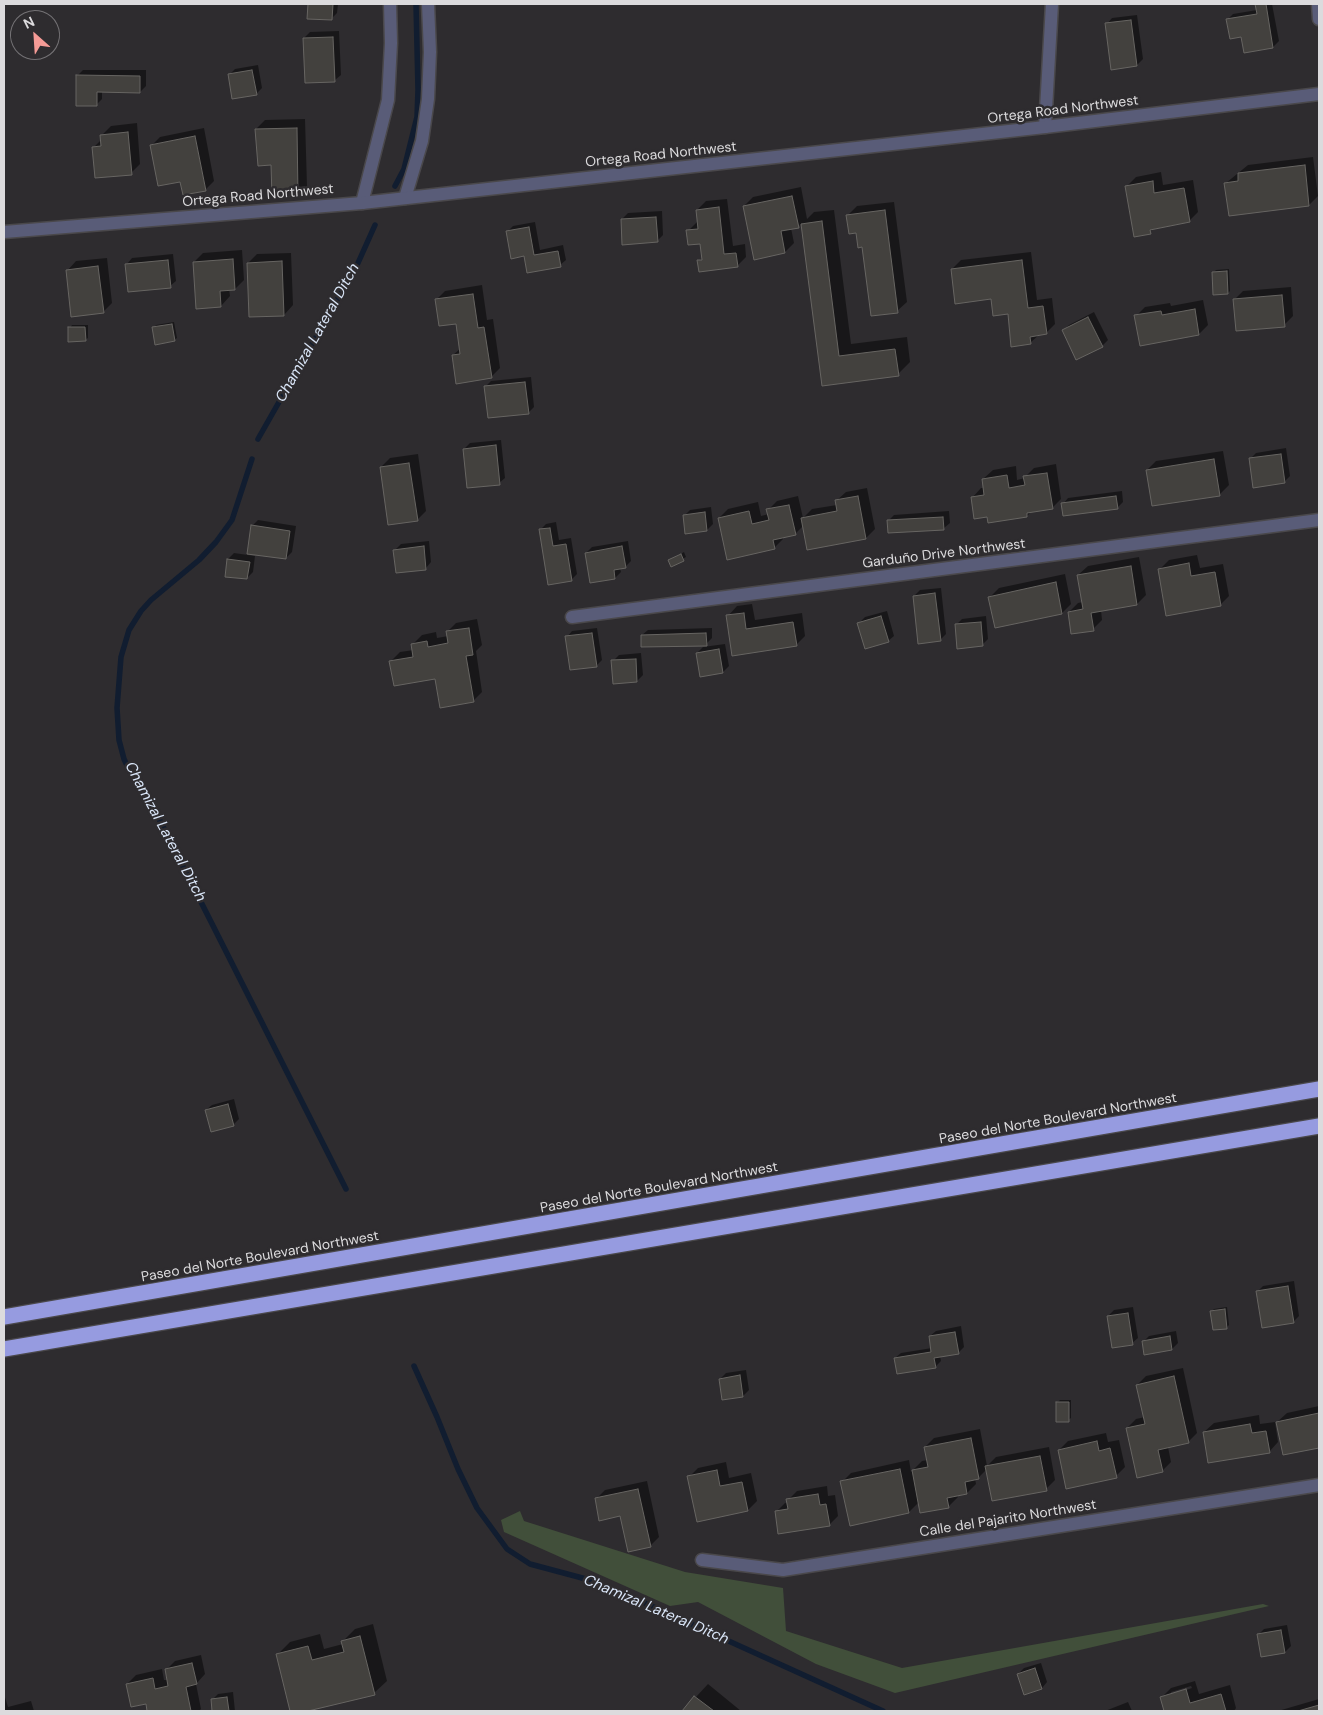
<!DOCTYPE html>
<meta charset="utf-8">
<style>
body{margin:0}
#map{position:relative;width:1323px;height:1715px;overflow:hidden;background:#2e2c2f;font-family:"DM Sans",sans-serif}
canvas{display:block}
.frame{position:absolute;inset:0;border:5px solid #dcdbdd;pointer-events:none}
.north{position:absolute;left:10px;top:10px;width:50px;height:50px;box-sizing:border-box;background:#2e2c2f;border:1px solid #747275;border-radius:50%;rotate:334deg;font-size:14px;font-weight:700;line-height:20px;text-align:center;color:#dcdbdd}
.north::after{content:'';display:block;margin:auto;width:18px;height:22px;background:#f59b96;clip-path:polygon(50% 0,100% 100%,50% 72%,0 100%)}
</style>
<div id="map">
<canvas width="1323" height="1715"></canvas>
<div class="frame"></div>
<div class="north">N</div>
</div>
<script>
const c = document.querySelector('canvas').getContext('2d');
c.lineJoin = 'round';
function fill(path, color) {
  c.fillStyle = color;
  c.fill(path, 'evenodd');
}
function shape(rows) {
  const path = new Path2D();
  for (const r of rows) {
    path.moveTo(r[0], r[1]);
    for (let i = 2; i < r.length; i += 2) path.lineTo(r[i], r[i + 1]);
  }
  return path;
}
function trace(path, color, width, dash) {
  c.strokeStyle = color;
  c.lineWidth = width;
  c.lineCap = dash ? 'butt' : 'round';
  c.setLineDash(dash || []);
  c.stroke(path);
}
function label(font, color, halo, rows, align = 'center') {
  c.font = font + ' "DM Sans",sans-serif';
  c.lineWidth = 5;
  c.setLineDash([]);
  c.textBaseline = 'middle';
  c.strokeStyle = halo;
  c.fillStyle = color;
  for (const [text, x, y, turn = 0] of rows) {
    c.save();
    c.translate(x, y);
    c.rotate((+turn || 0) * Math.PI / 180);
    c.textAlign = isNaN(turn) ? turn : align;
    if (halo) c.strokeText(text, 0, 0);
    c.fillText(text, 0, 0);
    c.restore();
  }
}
fill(shape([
 [520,1511,524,1521,685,1572,783,1588,786,1631,902,1668,1263,1604,1269,1606,895,1693,816,1664,698,1602,670,1606,504,1532,501,1520]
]), '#414f3a');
fill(shape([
 [309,4,338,4,337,13,331,19,308,17],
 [1256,4,1272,4,1279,41,1273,47,1245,52,1242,36,1227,20,1233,14,1257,10],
 [1137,15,1143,59,1137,65,1107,24,1112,18],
 [339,31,341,75,335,80,304,38,310,32],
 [258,65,262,88,256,94,229,75,235,69],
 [83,70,146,70,146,86,140,92,102,91,102,99,96,105,78,75],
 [305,119,307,186,298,195,272,164,256,129,265,120],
 [137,123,140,164,131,173,93,148,102,139,102,135,111,126],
 [204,128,214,181,205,190,181,180,151,146,160,137],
 [1313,157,1318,196,1309,205,1226,183,1248,165],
 [1161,172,1163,185,1193,180,1198,212,1189,221,1155,227,1150,232,1127,186,1136,177],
 [801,187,807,219,814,212,834,210,851,344,907,337,910,362,898,374,823,384,802,223,798,227,791,228,794,243,785,252,744,206,753,197],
 [727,199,733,246,745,244,746,257,737,266,699,261,703,257,701,243,688,231,698,221,697,210,706,201],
 [894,202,907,302,897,311,847,216,857,206],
 [662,211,663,235,657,241,622,219,628,213],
 [535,222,540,250,563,245,566,260,560,265,525,255,507,232,513,226],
 [242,250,244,280,235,289,229,289,230,296,221,306,194,262,203,253],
 [1031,252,1037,300,1052,298,1055,324,1046,333,1040,334,1030,343,1009,313,992,298,952,269,961,260],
 [291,253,293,305,284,315,248,263,257,254],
 [173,254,176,281,170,286,127,264,132,258],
 [107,258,112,303,103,312,67,271,76,261],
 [1229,269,1230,291,1228,293,1213,273,1216,270],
 [482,285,487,320,493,319,500,368,491,377,453,355,461,348,457,323,436,300,445,291],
 [1291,287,1293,316,1284,325,1234,300,1243,291],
 [1203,300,1208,325,1199,334,1136,316,1145,307,1170,303,1171,306],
 [1094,312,1108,340,1102,346,1063,331,1069,325],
 [174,322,177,338,174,340,154,328,156,325],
 [72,325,88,325,88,338,85,340,70,328],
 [531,377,534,407,528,413,485,387,491,381],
 [501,440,505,478,499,483,464,449,470,443],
 [1286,448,1290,476,1284,482,1250,459,1256,453],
 [1223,451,1229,485,1220,494,1147,470,1156,461],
 [418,454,426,511,417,520,381,467,390,458],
 [1056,464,1061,499,1052,508,1032,511,1027,516,988,516,972,498,981,488,985,488,983,479,993,470,1016,466,1017,480,1025,478,1025,477,1034,468],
 [867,488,875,529,866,538,804,525,795,534,783,537,783,539,774,548,719,518,728,509,758,502,761,516,769,514,768,510,777,501,798,496,803,518,812,509,837,505,836,501,846,492],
 [1122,491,1123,502,1117,508,1063,504,1068,498],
 [711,507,713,524,707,530,684,516,690,510],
 [949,511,950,523,944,528,889,520,894,515],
 [258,520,296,526,292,552,286,558,252,526],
 [556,522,559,540,571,538,577,574,571,580,540,530,546,524],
 [429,541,431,562,426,568,395,550,401,544],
 [628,541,631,561,625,567,620,568,621,572,615,578,591,582,586,553,592,547],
 [684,552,686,557,672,565,670,560],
 [234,553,255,556,253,572,247,578,228,559],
 [1197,555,1200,568,1223,564,1229,596,1220,605,1160,569,1169,560],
 [1139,557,1146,595,1137,604,1101,610,1102,620,1093,629,1069,612,1078,603,1083,602,1078,575,1088,566],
 [1065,574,1071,604,1062,613,996,627,990,597,999,588],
 [941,588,946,634,940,640,914,596,920,590],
 [752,604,755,620,802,613,805,636,796,645,733,654,728,616,737,606],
 [887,611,894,636,888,641,859,623,865,617],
 [986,616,988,639,982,645,956,625,962,619],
 [477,619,482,645,476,651,482,692,473,701,436,678,391,661,400,652,414,650,413,644,422,635,436,632,437,638,448,636,447,632,456,623],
 [597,628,602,660,596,666,567,637,572,631],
 [712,628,712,638,706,644,642,635,648,630],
 [725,644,729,666,723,672,697,653,703,647],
 [641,653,643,675,637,681,613,661,619,655],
 [234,1099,239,1119,233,1125,206,1110,212,1105],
 [1294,1281,1299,1316,1293,1322,1257,1292,1263,1286],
 [1133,1307,1138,1338,1132,1343,1108,1316,1114,1310],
 [1227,1307,1229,1325,1227,1327,1212,1311,1214,1309],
 [961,1326,964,1347,958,1353,940,1356,941,1361,935,1367,895,1358,901,1353,932,1348,930,1336,936,1331],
 [1176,1331,1178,1343,1172,1349,1145,1353,1143,1342,1149,1336],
 [1183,1368,1197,1433,1188,1442,1168,1447,1171,1462,1162,1471,1127,1428,1136,1419,1145,1417,1137,1385,1146,1376],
 [746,1370,749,1390,743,1396,720,1379,726,1373],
 [1060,1400,1071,1400,1071,1418,1068,1420,1057,1403],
 [1319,1406,1319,1446,1284,1453,1276,1423,1287,1413],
 [1259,1415,1260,1424,1275,1422,1278,1442,1269,1452,1204,1432,1214,1423],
 [980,1429,987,1466,996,1457,1049,1447,1055,1480,1046,1489,987,1469,978,1478,975,1478,976,1484,967,1493,957,1494,958,1497,949,1506,919,1502,909,1512,842,1482,851,1473,909,1460,911,1472,922,1461,928,1460,925,1447,934,1438],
 [1106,1433,1108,1442,1119,1440,1125,1467,1116,1476,1059,1450,1068,1441],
 [726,1462,729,1478,751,1473,757,1501,748,1510,689,1477,698,1468],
 [647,1481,659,1537,650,1546,621,1515,596,1499,605,1490],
 [827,1486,828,1496,835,1495,838,1516,829,1525,776,1512,785,1503,788,1502,788,1500,797,1491],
 [373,1624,387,1681,374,1693,302,1711,291,1711,278,1654,290,1642,320,1634,324,1649,343,1644,343,1641,355,1629],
 [1287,1625,1291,1646,1285,1652,1258,1635,1264,1629],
 [201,1655,205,1674,196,1684,201,1709,199,1711,149,1711,147,1702,127,1684,136,1675,162,1669,164,1680,168,1680,166,1670,175,1661],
 [1041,1663,1047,1682,1042,1688,1018,1674,1024,1668],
 [1195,1681,1199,1694,1230,1685,1236,1708,1234,1711,1166,1711,1162,1697,1171,1688],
 [1191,1686,1192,1688,1171,1695,1171,1692],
 [708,1684,741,1711,683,1711],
 [233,1692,235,1711,213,1711,212,1700,218,1694],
 [4,1694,8,1707,31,1701,34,1711,4,1711],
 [1319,1699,1319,1711,1278,1711],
 [1128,1702,1132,1711,1105,1711]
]), '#0007');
trace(shape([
 [395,186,404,169,417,117,418,90,416,4],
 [258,439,358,263,375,225],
 [252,459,232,520,216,542,199,560,151,600,141,611,129,630,121,657,117,708,119,740,124,759,131,774,153,807,346,1189],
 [414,1366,437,1417,458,1469,477,1508,507,1549,530,1564,586,1579,625,1594,883,1711]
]), '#111d30', 5.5);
const building = shape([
 [308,4,333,4,332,20,307,19,308,4],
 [1255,4,1266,4,1273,48,1244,53,1241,37,1230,39,1226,19,1257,14,1255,4],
 [1131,20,1137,66,1111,70,1105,23,1131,20],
 [333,37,335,82,305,83,303,38,333,37],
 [252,70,257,95,232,99,228,74,252,70],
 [76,75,140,76,140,93,97,92,97,106,76,106,76,75],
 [297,128,298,196,272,197,271,165,258,166,255,129,297,128],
 [128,132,132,175,95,178,92,147,101,146,100,135,128,132],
 [195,136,206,191,183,195,180,182,158,186,150,145,195,136],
 [1305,165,1309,206,1229,216,1224,183,1238,181,1238,173,1305,165],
 [1153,181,1154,193,1184,188,1190,222,1150,230,1151,234,1134,237,1125,186,1153,181],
 [792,196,799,228,781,231,785,253,754,260,743,206,792,196],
 [719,207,724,254,736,253,738,267,699,272,697,260,702,260,700,244,688,245,686,230,698,229,696,210,719,207],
 [885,210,898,313,871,316,862,247,858,248,856,233,849,234,846,215,885,210],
 [656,217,658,242,622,245,621,219,656,217],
 [822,221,839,356,895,349,899,376,822,386,801,224,822,221],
 [529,227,534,255,558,251,561,267,527,273,524,256,511,259,506,231,529,227],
 [233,259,235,290,220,291,221,307,196,309,193,262,233,259],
 [168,260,171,288,128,292,125,264,168,260],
 [1022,260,1028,308,1043,306,1047,334,1030,337,1031,344,1011,347,1008,314,993,316,991,299,955,304,951,269,1022,260],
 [282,261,284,316,249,317,247,263,282,261],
 [98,266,104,313,71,317,66,270,98,266],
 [1227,271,1228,294,1213,295,1212,272,1227,271],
 [473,294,478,328,484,327,492,378,456,384,452,355,460,354,456,324,439,326,435,299,473,294],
 [1282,295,1285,327,1236,331,1233,299,1282,295],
 [1195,309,1199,335,1140,346,1134,315,1161,311,1162,315,1195,309],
 [1088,317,1103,347,1076,360,1062,330,1088,317],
 [172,324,175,341,155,345,152,327,172,324],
 [68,327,85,327,86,341,68,342,68,327],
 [525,382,529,414,488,418,484,386,525,382],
 [496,445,500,485,467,488,463,449,496,445],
 [1281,454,1285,483,1253,488,1249,458,1281,454],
 [1214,459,1220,496,1152,506,1146,470,1214,459],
 [409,463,418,521,388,525,380,467,409,463],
 [1047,473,1053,509,1027,513,1027,517,988,523,987,517,974,519,971,497,984,495,982,479,1007,475,1009,488,1025,485,1023,476,1047,473],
 [858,496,866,539,807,550,801,518,837,511,835,500,858,496],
 [1116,496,1118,509,1063,516,1061,503,1116,496],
 [789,505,796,535,773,540,775,549,727,560,718,518,749,511,752,524,769,520,766,509,789,505],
 [705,512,707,531,685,534,683,515,705,512],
 [943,517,944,530,888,533,887,520,943,517],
 [251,525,290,531,286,559,247,554,251,525],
 [550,528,553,546,566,544,572,581,548,585,539,529,550,528],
 [424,546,426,570,396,573,393,550,424,546],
 [622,546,626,568,614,570,615,579,590,583,585,553,622,546],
 [681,554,684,561,671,567,668,560,681,554],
 [227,559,250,562,247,579,225,577,227,559],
 [1189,563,1191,576,1215,572,1221,606,1166,616,1158,569,1189,563],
 [1131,566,1137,605,1091,613,1094,631,1071,634,1068,612,1083,609,1077,575,1131,566],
 [1056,582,1062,614,995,628,988,597,1056,582],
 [935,593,941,641,918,644,913,596,935,593],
 [744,613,746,629,793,622,797,646,732,656,726,615,744,613],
 [881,616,889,642,865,649,857,623,881,616],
 [981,622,983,646,957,649,955,624,981,622],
 [469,628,473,655,466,656,474,702,440,708,435,679,394,686,389,661,413,657,411,644,427,641,428,647,448,643,446,631,469,628],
 [592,633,597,667,570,670,565,636,592,633],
 [706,633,707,646,641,647,641,635,706,633],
 [719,649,723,673,700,677,696,653,719,649],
 [636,659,637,682,613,684,611,660,636,659],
 [228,1104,234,1126,211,1132,205,1110,228,1104],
 [1288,1286,1294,1323,1262,1328,1256,1291,1288,1286],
 [1225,1309,1227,1329,1213,1330,1210,1311,1225,1309],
 [1128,1313,1133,1345,1112,1348,1107,1316,1128,1313],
 [955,1332,959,1354,934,1358,936,1368,897,1374,894,1358,931,1352,929,1336,955,1332],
 [1170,1336,1172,1350,1144,1355,1142,1341,1170,1336],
 [740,1375,743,1397,722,1400,719,1379,740,1375],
 [1174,1376,1189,1443,1158,1450,1163,1472,1137,1478,1126,1428,1145,1424,1136,1385,1174,1376],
 [1056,1402,1069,1402,1069,1422,1056,1422,1056,1402],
 [1319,1413,1319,1448,1283,1455,1276,1422,1319,1413],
 [1250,1424,1252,1433,1266,1431,1270,1453,1208,1463,1203,1432,1250,1424],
 [971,1438,979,1479,965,1482,967,1494,947,1498,949,1508,920,1513,912,1470,928,1467,924,1447,971,1438],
 [1097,1441,1099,1451,1110,1448,1117,1478,1066,1489,1058,1450,1097,1441],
 [1040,1456,1047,1491,992,1501,985,1466,1040,1456],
 [900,1469,909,1513,850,1526,840,1481,900,1469],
 [717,1470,720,1486,742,1482,748,1511,697,1522,687,1476,717,1470],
 [638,1489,651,1547,628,1552,620,1516,599,1521,595,1498,638,1489],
 [818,1494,820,1505,826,1504,830,1526,778,1534,775,1511,788,1509,786,1499,818,1494],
 [1281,1630,1285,1653,1261,1657,1257,1634,1281,1630],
 [360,1636,375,1695,308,1711,290,1711,276,1654,308,1646,312,1660,344,1652,341,1641,360,1636],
 [192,1663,197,1684,186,1687,191,1711,147,1711,146,1704,131,1707,126,1684,153,1678,155,1689,168,1686,165,1669,192,1663],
 [1035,1668,1042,1689,1024,1695,1017,1674,1035,1668],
 [1186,1689,1190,1703,1221,1694,1226,1711,1164,1711,1160,1697,1186,1689],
 [694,1696,714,1711,682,1711,694,1696],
 [227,1697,229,1711,212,1711,211,1699,227,1697],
 [1319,1705,1319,1711,1298,1711,1319,1705]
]);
fill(building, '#43413e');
trace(building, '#676562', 1);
const minor = shape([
 [1318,4,1319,19],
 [1045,127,1052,4],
 [405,198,422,141,428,99,430,52,428,4],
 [362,203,388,100,391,43,390,4],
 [572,617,1319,520],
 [702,1560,783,1570,1319,1485]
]);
const tertiary = shape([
 [4,232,362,203,1045,127,1319,94]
]);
const motorway = shape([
 [4,1317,1319,1089],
 [4,1349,1319,1126]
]);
trace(minor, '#4a484b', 15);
trace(tertiary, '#4a484b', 15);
trace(motorway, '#4a484b', 18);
trace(minor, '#595c78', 12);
trace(tertiary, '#595c78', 12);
trace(motorway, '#969be0', 15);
label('14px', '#dcdbdd', '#2e2c2f', [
 ["Ortega Road Northwest",1063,110,-7],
 ["Ortega Road Northwest",661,155,-6],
 ["Ortega Road Northwest",258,196,-5],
 ["Garduño Drive Northwest",944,554,-7],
 ["Paseo del Norte Boulevard Northwest",1058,1119,-10],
 ["Paseo del Norte Boulevard Northwest",659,1188,-10],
 ["Paseo del Norte Boulevard Northwest",260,1257,-10],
 ["Calle del Pajarito Northwest",1008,1519,-9]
]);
label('italic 15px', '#d9e5f7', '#2e2c2f', [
 ["Chamizal Lateral Ditch",318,333,-61],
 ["Chamizal Lateral Ditch",165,832,62],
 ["Chamizal Lateral Ditch",656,1610,23]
]);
</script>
